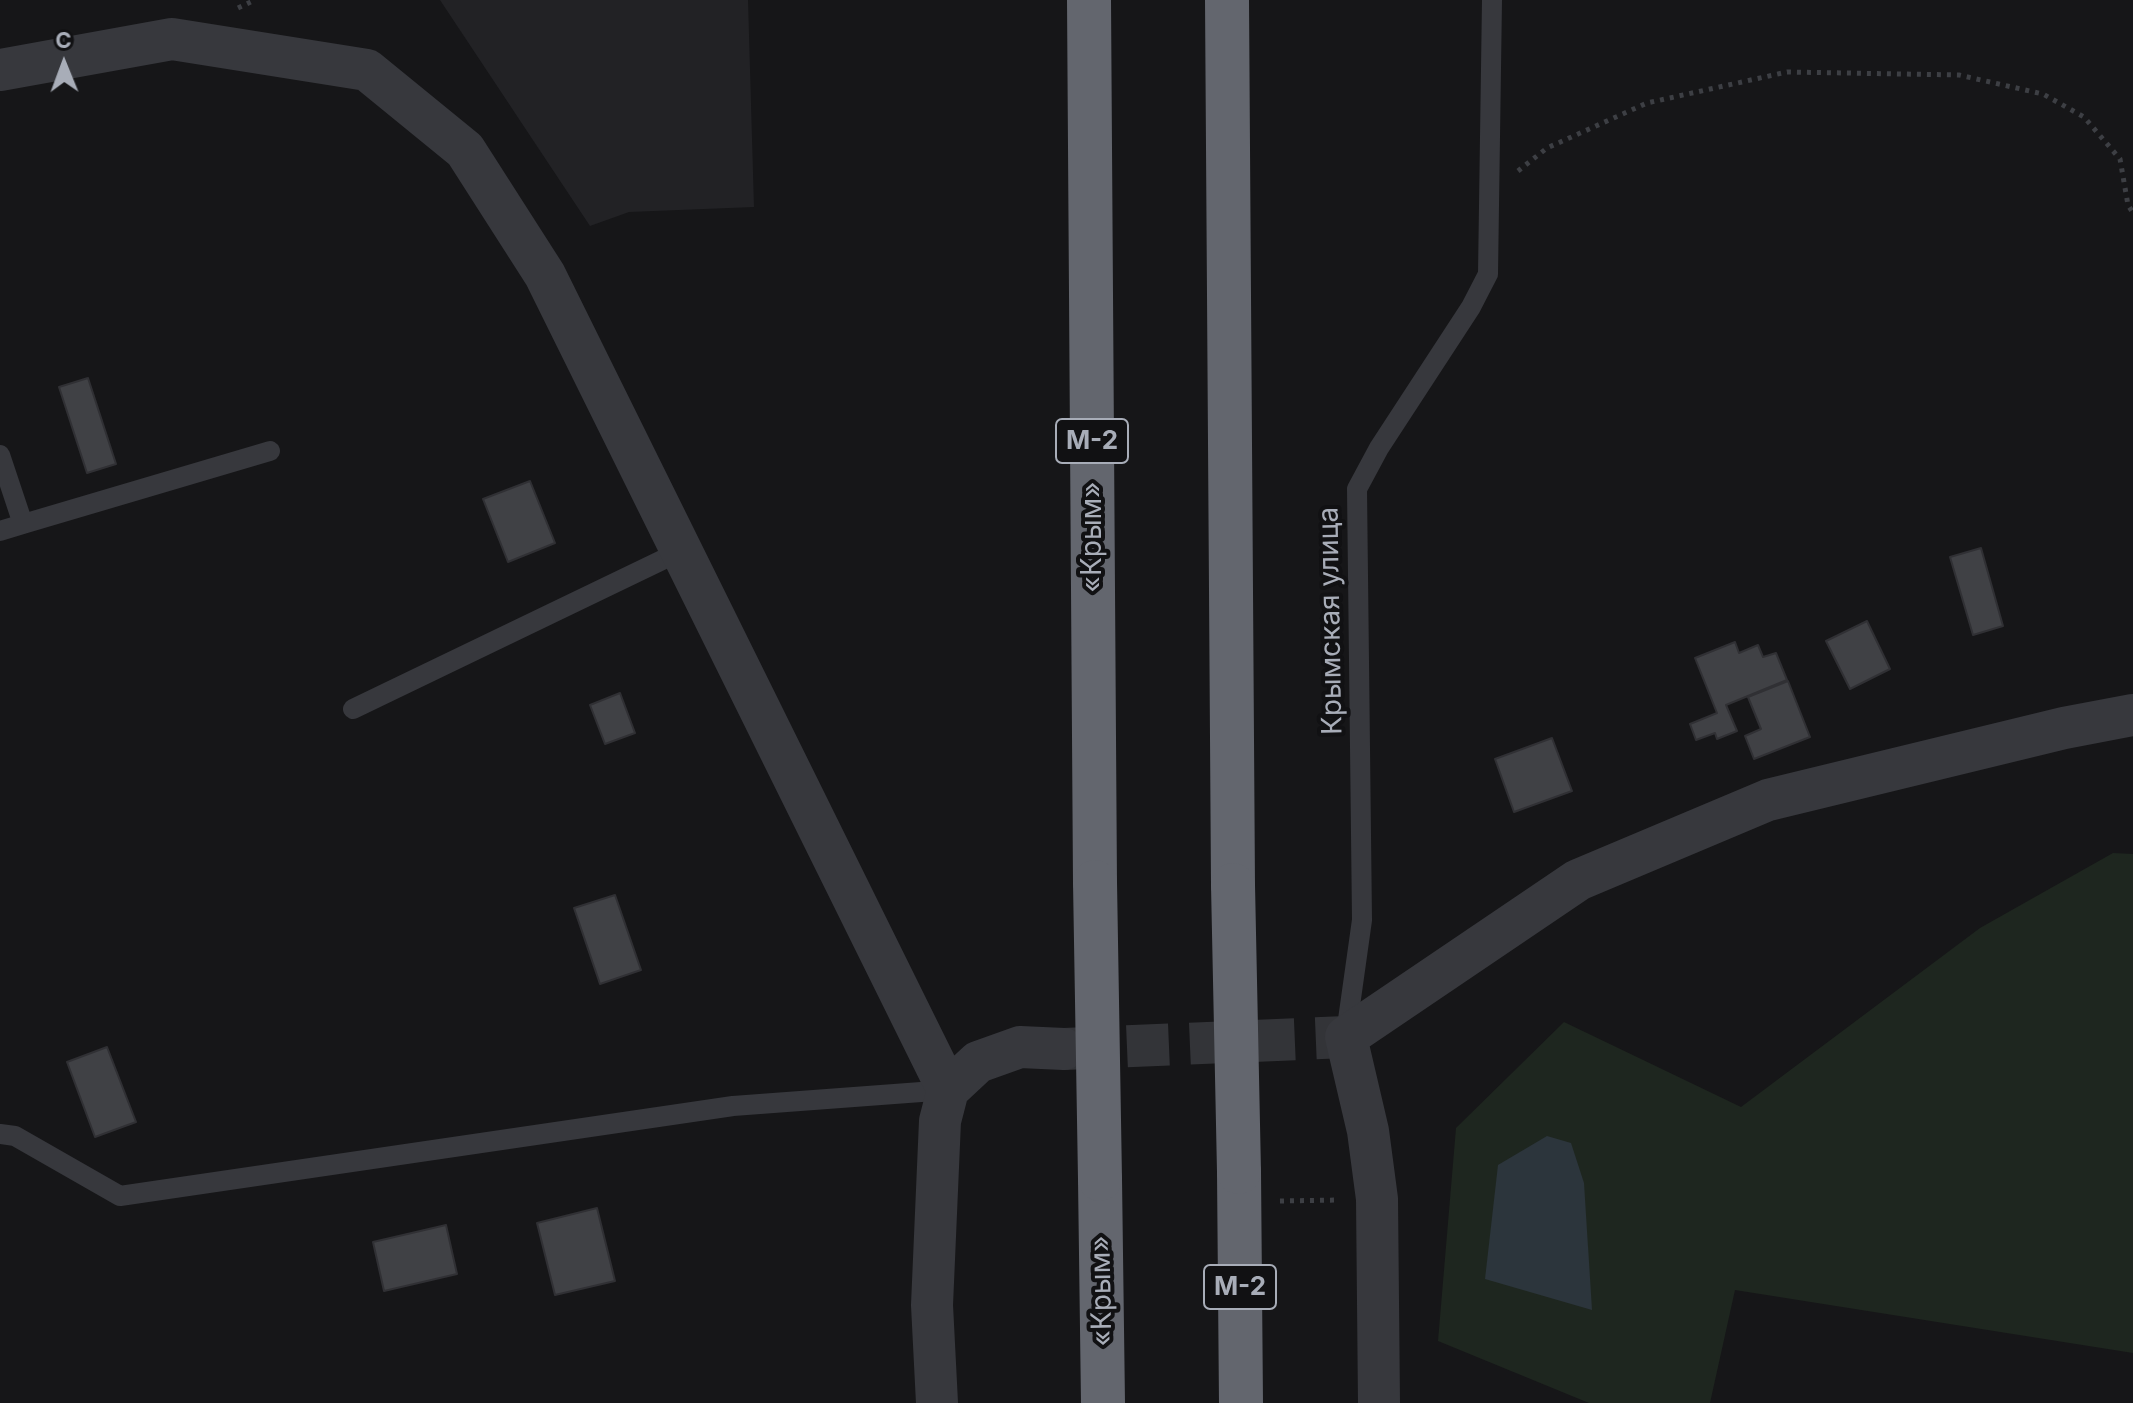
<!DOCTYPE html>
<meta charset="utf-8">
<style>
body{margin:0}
#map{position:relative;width:2133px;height:1403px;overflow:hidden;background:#161618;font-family:Inter,sans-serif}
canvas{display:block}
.north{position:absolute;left:24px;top:24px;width:80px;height:80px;-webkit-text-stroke:6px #111113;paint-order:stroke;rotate:359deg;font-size:22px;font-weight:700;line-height:32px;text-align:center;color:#a8adb8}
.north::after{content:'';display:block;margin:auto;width:28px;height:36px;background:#a8adb8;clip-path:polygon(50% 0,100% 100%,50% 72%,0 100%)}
</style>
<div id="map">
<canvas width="2133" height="1403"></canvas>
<div class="north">С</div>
</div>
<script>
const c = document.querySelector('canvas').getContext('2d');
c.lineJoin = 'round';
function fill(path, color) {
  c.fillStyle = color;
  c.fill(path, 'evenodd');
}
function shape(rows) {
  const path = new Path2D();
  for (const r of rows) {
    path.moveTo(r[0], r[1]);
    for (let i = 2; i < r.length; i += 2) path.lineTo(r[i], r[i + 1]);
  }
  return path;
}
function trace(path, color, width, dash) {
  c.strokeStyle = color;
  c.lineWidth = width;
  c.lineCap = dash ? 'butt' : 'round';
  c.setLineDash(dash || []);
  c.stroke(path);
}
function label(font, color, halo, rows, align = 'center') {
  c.font = font + ' Inter,sans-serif';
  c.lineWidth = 8;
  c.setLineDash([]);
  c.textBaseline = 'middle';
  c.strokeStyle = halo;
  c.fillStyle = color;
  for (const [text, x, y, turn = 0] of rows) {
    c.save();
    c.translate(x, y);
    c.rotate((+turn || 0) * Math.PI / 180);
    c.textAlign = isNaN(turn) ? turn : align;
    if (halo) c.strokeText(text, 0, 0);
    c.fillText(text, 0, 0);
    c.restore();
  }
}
fill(shape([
 [440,0,748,0,754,207,629,212,590,226]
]), '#222225');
fill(shape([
 [2113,853,2133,854,2133,1353,1735,1290,1710,1403,1589,1403,1438,1341,1456,1128,1564,1022,1741,1107,1980,928]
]), '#1e261f');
fill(shape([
 [1547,1136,1571,1143,1584,1183,1592,1310,1485,1279,1498,1165]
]), '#2c353c');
const building = shape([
 [88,378,116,464,87,473,59,387,88,378],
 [530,481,555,543,508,562,483,499,530,481],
 [1981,548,2003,626,1973,635,1950,557,1981,548],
 [1867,621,1890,669,1850,689,1826,641,1867,621],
 [1735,642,1739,653,1758,645,1763,657,1776,653,1787,680,1726,705,1737,731,1717,739,1715,733,1696,740,1690,724,1717,713,1695,658,1735,642],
 [1788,681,1810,737,1754,759,1745,736,1761,729,1748,697,1788,681],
 [620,693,635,733,605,744,590,705,620,693],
 [1552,738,1572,791,1514,812,1495,759,1552,738],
 [615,895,641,970,600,984,574,908,615,895],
 [107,1047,136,1122,95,1137,67,1062,107,1047],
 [597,1208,615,1281,555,1295,537,1223,597,1208],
 [446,1225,457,1274,384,1291,373,1242,446,1225]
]);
fill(building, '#404145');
trace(building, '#303034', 2);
trace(shape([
 [1064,1049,1346,1037]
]), '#333438', 42, [42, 21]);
trace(shape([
 [238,8,255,0],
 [1518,171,1547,148,1647,103,1787,72,1959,75,2043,94,2084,117,2120,159,2128,205,2133,213],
 [1280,1201,1338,1200]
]), '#3d3f44', 5, [4, 6]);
trace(shape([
 [0,455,23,524,270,451],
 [0,531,23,524],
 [353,709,683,550],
 [1346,1034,1362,920,1357,489,1379,448,1471,307,1488,274,1492,0],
 [0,1134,15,1136,120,1196,733,1106,948,1090]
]), '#37383d', 20);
trace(shape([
 [0,70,172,39,367,70,465,150,545,275,948,1090],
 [937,1403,932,1305,940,1121,948,1090,978,1062,1020,1047,1064,1049],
 [1379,1403,1377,1199,1368,1131,1346,1037,1578,880,1768,800,2064,728,2133,715]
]), '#37383d', 42);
trace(shape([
 [1089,0,1095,882],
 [1227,0,1233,885],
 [1239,1172,1241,1403],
 [1100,1179,1103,1403]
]), '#63666e', 44);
trace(shape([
 [1095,882,1100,1179],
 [1233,885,1239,1172]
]), '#63666e', 44);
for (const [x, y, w] of [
 [1092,441,72],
 [1240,1287,72]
]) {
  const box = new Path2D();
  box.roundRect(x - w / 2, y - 22, w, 44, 6);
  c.fillStyle = '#111113';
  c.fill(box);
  trace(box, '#a8adb8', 2);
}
label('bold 26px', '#a8adb8', null, [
 ["М-2",1092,441],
 ["М-2",1240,1287]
]);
label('28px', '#a8adb8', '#111113', [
 ["«Крым»",1093,537,-90],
 ["Крымская улица",1331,621,-91],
 ["«Крым»",1102,1291,-91]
]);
</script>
